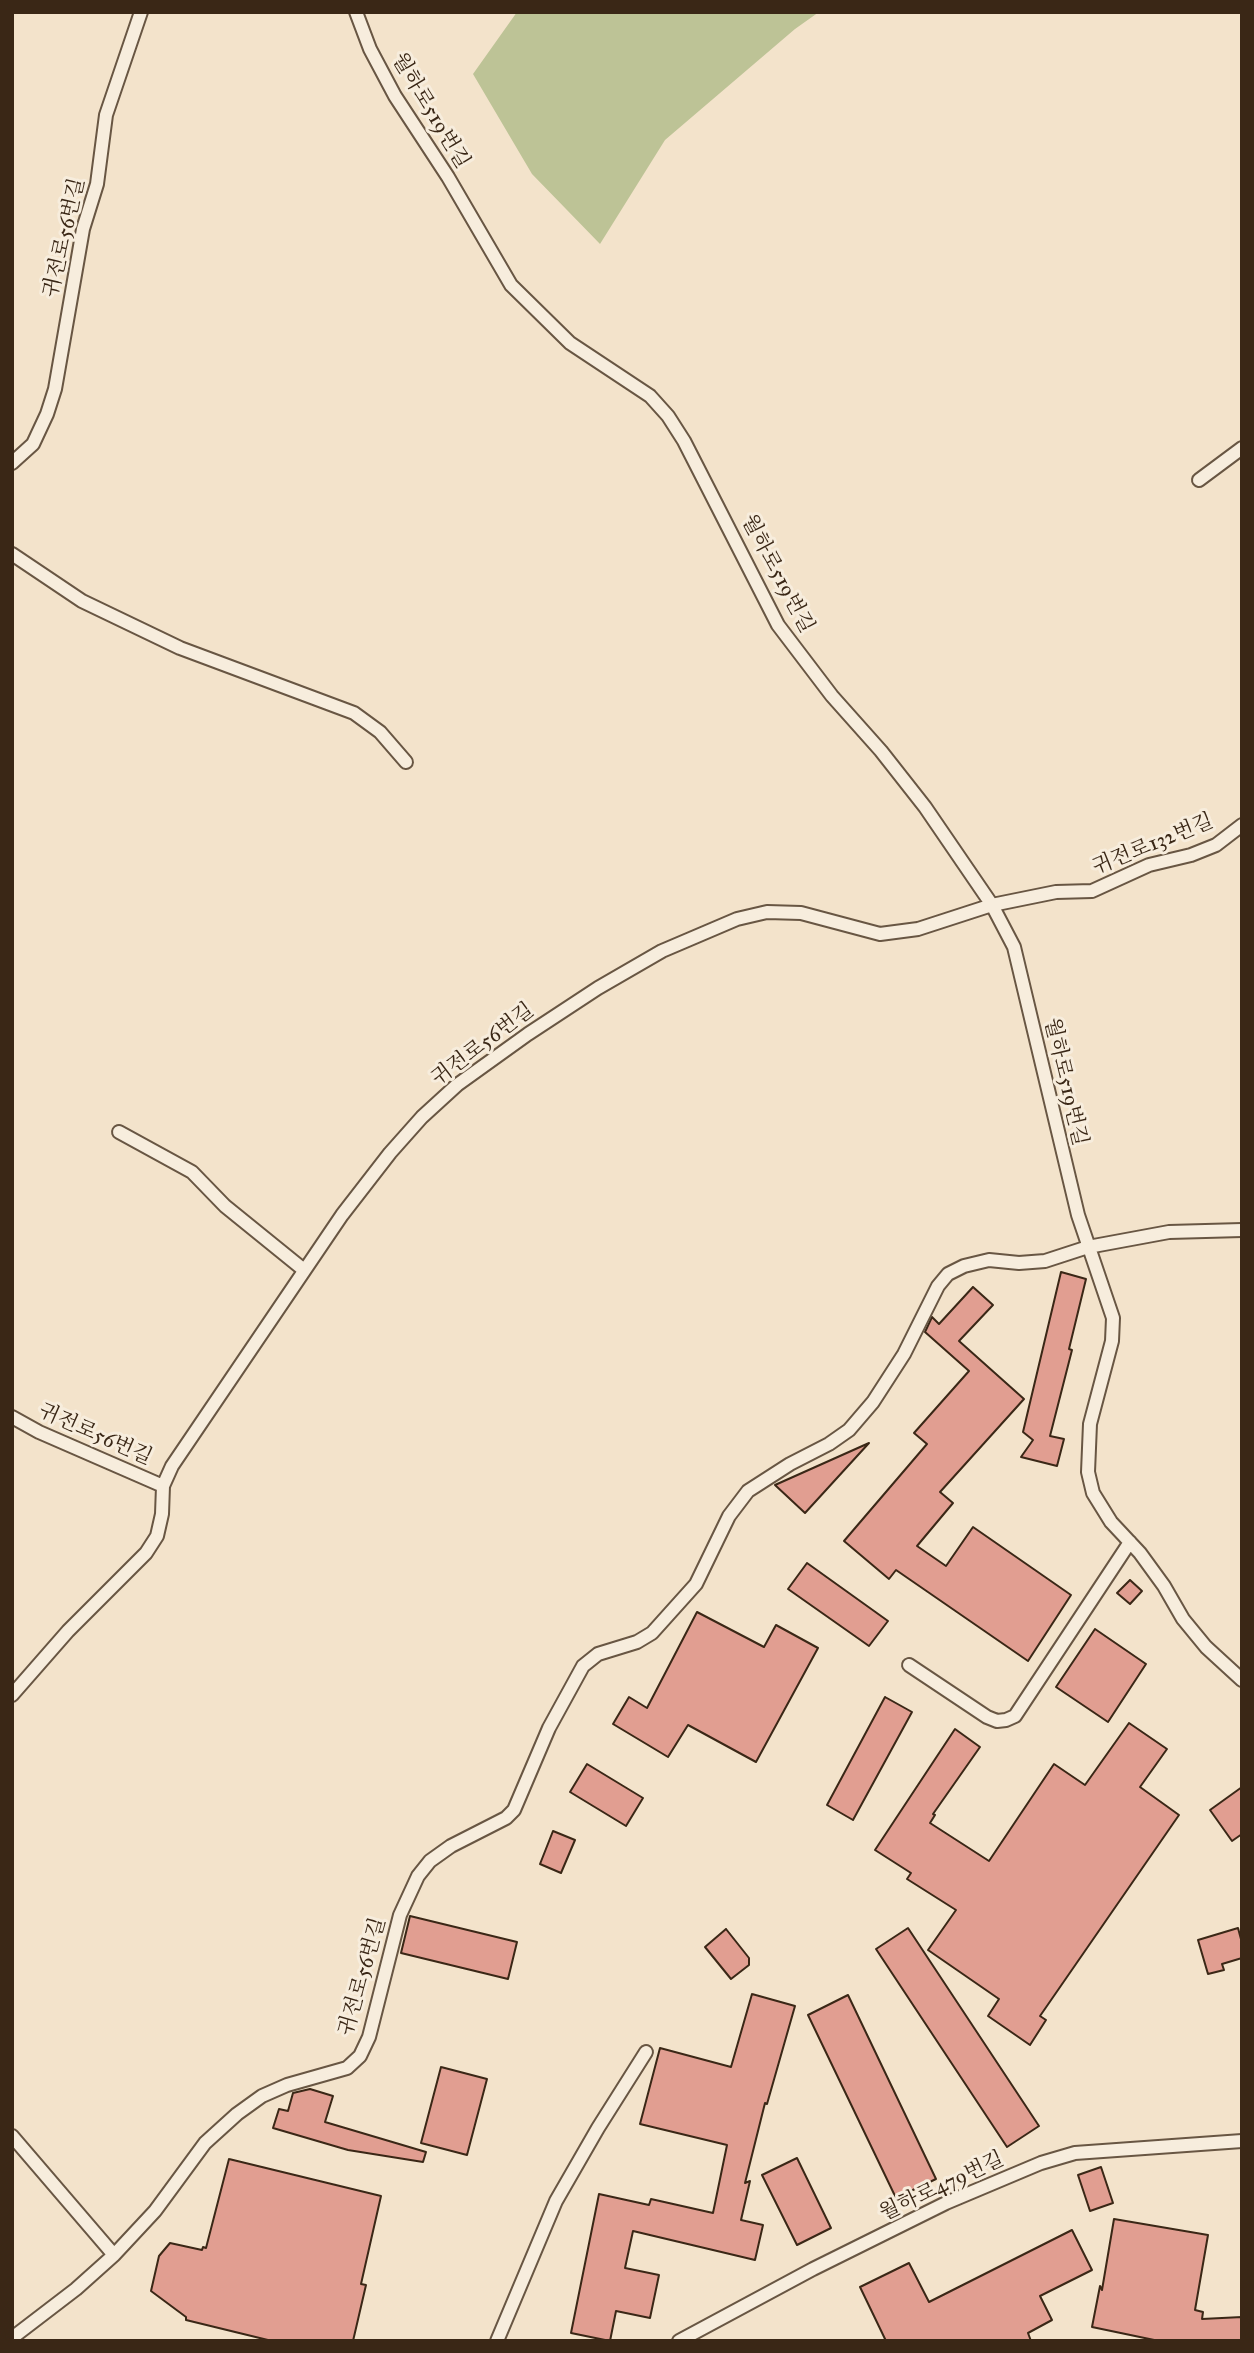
<!DOCTYPE html>
<meta charset="utf-8">
<style>
body{margin:0}
#map{position:relative;width:1254px;height:2353px;overflow:hidden;background:#f3e3cb;font-family:"IM FELL Great Primer",serif}
canvas{display:block}
.frame{position:absolute;inset:0;border:14px solid #3a2716;pointer-events:none}
</style>
<div id="map">
<canvas width="1254" height="2353"></canvas>
<div class="frame"></div>
</div>
<script>
const c = document.querySelector('canvas').getContext('2d');
c.lineJoin = 'round';
function fill(path, color) {
  c.fillStyle = color;
  c.fill(path, 'evenodd');
}
function shape(rows) {
  const path = new Path2D();
  for (const r of rows) {
    path.moveTo(r[0], r[1]);
    for (let i = 2; i < r.length; i += 2) path.lineTo(r[i], r[i + 1]);
  }
  return path;
}
function trace(path, color, width, dash) {
  c.strokeStyle = color;
  c.lineWidth = width;
  c.lineCap = dash ? 'butt' : 'round';
  c.setLineDash(dash || []);
  c.stroke(path);
}
function label(font, color, halo, rows, align = 'center') {
  c.font = font + ' "IM FELL Great Primer","Noto Serif KR",serif';
  c.lineWidth = 6;
  c.setLineDash([]);
  c.textBaseline = 'middle';
  c.strokeStyle = halo;
  c.fillStyle = color;
  for (const [text, x, y, turn = 0] of rows) {
    c.save();
    c.translate(x, y);
    c.rotate((+turn || 0) * Math.PI / 180);
    c.textAlign = isNaN(turn) ? turn : align;
    if (halo) c.strokeText(text, 0, 0);
    c.fillText(text, 0, 0);
    c.restore();
  }
}
fill(shape([
 [517,12,819,12,795,29,665,140,600,244,532,174,473,74]
]), '#bdc396');
const building = shape([
 [1061,1272,1086,1279,1069,1349,1072,1350,1050,1436,1064,1439,1057,1466,1021,1457,1033,1440,1023,1432,1061,1272],
 [973,1287,993,1305,959,1341,1024,1399,940,1492,953,1503,917,1546,946,1566,973,1527,1071,1595,1028,1661,896,1570,889,1579,844,1541,927,1444,914,1433,969,1371,925,1332,932,1317,939,1324,973,1287],
 [869,1443,805,1513,775,1485,869,1443],
 [807,1563,888,1621,869,1646,788,1589,807,1563],
 [1130,1580,1142,1591,1130,1604,1117,1593,1130,1580],
 [697,1612,764,1647,776,1625,818,1648,756,1762,688,1725,668,1757,613,1724,629,1697,647,1708,697,1612],
 [1095,1629,1146,1664,1108,1722,1056,1687,1095,1629],
 [885,1697,912,1712,853,1820,827,1805,885,1697],
 [1129,1723,1167,1749,1140,1787,1179,1815,1040,2016,1046,2020,1030,2045,988,2016,999,1999,928,1950,956,1910,907,1879,911,1873,875,1850,955,1729,980,1747,933,1814,935,1815,930,1823,989,1861,1054,1764,1085,1785,1129,1723],
 [587,1764,643,1798,626,1826,570,1792,587,1764],
 [1242,1787,1242,1834,1232,1841,1210,1810,1242,1787],
 [553,1831,575,1840,561,1873,540,1864,553,1831],
 [410,1916,517,1942,508,1979,401,1953,410,1916],
 [908,1928,1039,2126,1007,2147,876,1949,908,1928],
 [1238,1928,1242,1943,1242,1958,1222,1964,1224,1970,1208,1974,1198,1940,1238,1928],
 [726,1929,749,1958,749,1965,731,1979,705,1947,726,1929],
 [752,1994,795,2006,767,2104,765,2103,745,2183,750,2181,741,2220,763,2225,755,2260,633,2231,625,2268,659,2275,650,2318,616,2311,610,2341,571,2333,599,2194,649,2205,651,2199,713,2213,727,2145,640,2124,660,2048,731,2067,752,1994],
 [848,1995,936,2179,896,2198,808,2015,848,1995],
 [441,2067,487,2079,467,2155,421,2143,441,2067],
 [310,2089,333,2096,325,2122,426,2152,423,2162,348,2150,273,2128,279,2109,288,2111,293,2093,310,2089],
 [797,2158,831,2228,797,2245,762,2175,797,2158],
 [229,2159,381,2196,361,2284,366,2285,353,2341,272,2341,186,2320,186,2317,151,2291,159,2256,170,2243,202,2250,203,2247,206,2248,229,2159],
 [1101,2167,1113,2203,1090,2211,1078,2175,1101,2167],
 [1114,2219,1208,2235,1195,2310,1203,2312,1202,2319,1242,2317,1242,2341,1159,2341,1092,2327,1100,2286,1102,2290,1114,2219],
 [1072,2230,1092,2270,1040,2296,1052,2320,1028,2333,1031,2341,886,2341,860,2287,909,2263,929,2302,1072,2230]
]);
fill(building, '#e19e91');
trace(building, '#3a2716', 2);
const service = shape([
 [356,12,370,49,395,96,448,177,511,285,570,343,650,396,668,416,684,441,778,625,832,696,881,751,925,807,992,905,1014,947,1078,1215,1113,1318,1112,1341,1090,1424,1088,1472,1093,1493,1111,1522,1140,1553,1164,1586,1183,1619,1206,1647,1242,1680],
 [12,463,33,444,47,414,55,389,83,229,97,184,106,115,141,12],
 [1199,480,1242,448],
 [12,554,82,601,180,648,354,713,380,732,406,762],
 [119,1132,192,1172,225,1206,304,1270],
 [12,1417,39,1432,163,1486],
 [909,1665,987,1717,997,1721,1006,1720,1015,1716,1130,1542],
 [12,1695,68,1631,146,1553,157,1536,162,1514,163,1486,172,1466,342,1215,390,1153,422,1117,457,1085,528,1034,598,988,662,951,737,919,767,912,801,913,880,934,918,929,992,905,1056,892,1092,891,1149,865,1191,855,1216,845,1242,825],
 [12,2136,114,2255,155,2211,205,2143,237,2114,262,2096,287,2085,347,2068,360,2056,369,2037,400,1915,418,1876,430,1861,451,1846,506,1818,514,1810,549,1728,583,1666,598,1654,637,1642,652,1633,696,1584,729,1516,748,1491,790,1464,829,1444,849,1430,873,1402,904,1354,938,1286,948,1274,964,1266,989,1260,1019,1263,1045,1261,1088,1247,1169,1232,1242,1230],
 [12,2338,76,2289,114,2255],
 [497,2341,556,2201,598,2128,646,2052],
 [679,2341,813,2269,946,2203,1041,2163,1075,2153,1242,2141]
]);
trace(service, '#685643', 16);
trace(service, '#f7eddd', 12);
label('21px', '#3a2716', '#f7eddd', [
 ["월하로519번길",430,111,59],
 ["귀전로56번길",65,238,-77],
 ["월하로519번길",777,574,62],
 ["귀전로132번길",1153,845,-22],
 ["귀전로56번길",483,1045,-37],
 ["월하로519번길",1065,1082,77],
 ["귀전로56번길",95,1435,24],
 ["귀전로56번길",363,1977,-74],
 ["월하로479번길",942,2187,-25]
]);
</script>
